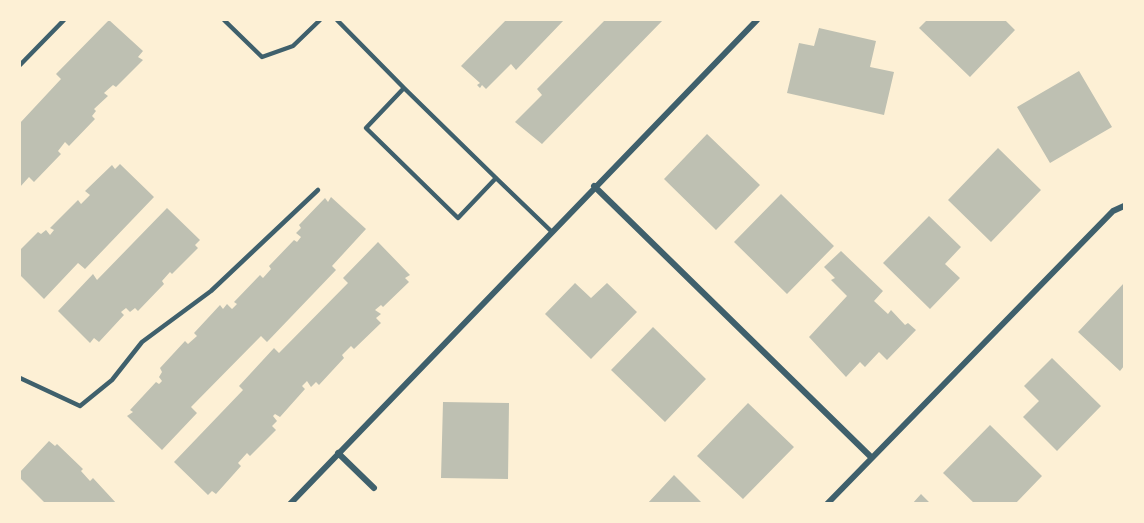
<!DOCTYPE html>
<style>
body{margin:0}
#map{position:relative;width:1144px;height:523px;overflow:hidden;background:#fdf0d5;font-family:Helvetica,sans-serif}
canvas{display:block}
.frame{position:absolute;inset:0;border:21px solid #fdf0d5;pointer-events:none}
</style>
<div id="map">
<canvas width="1144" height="523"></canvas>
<div class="frame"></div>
</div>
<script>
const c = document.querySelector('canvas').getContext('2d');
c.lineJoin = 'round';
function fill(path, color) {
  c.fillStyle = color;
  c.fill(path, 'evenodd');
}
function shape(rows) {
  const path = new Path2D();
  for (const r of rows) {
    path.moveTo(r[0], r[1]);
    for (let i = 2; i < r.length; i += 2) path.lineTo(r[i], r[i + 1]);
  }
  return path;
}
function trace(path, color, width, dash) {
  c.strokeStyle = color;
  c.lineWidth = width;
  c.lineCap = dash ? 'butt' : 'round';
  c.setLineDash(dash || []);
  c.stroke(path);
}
fill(shape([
 [109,20,143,51,138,57,143,60,116,87,113,85,104,93,108,96,94,109,96,111,92,116,95,119,69,146,65,142,58,151,61,154,34,182,29,177,20,187,20,123,61,79,56,74],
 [506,20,564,20,516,70,511,64,486,89,482,85,480,88,477,85,480,83,461,66],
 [605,20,663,20,542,144,515,122,542,95,537,89],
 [927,20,1005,20,1015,30,970,77,919,28],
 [819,28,876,41,870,67,894,72,884,115,787,93,799,43,814,46],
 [1079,71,1112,127,1050,163,1017,107],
 [707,134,760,185,716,230,664,179],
 [998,148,1041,190,991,242,948,200],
 [120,164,154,197,85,269,78,263,44,299,20,275,20,250,38,232,41,234,46,230,50,235,54,230,50,228,78,200,81,204,90,195,85,191,112,165,115,169],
 [781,194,834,246,787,294,734,242],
 [331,197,366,229,332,266,336,270,267,342,261,336,191,407,197,413,162,450,127,416,133,412,130,410,156,382,159,384,162,381,159,377,162,372,160,368,185,341,188,344,197,336,194,333,220,305,223,309,227,304,232,309,237,304,234,302,260,275,263,278,271,269,269,266,294,240,297,242,301,237,296,233,301,228,299,225,325,198,328,202],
 [167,208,200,240,195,245,198,248,172,274,170,272,162,281,164,284,138,311,135,308,130,312,126,308,121,312,124,315,99,342,94,338,90,343,58,311,93,274,97,280],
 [929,216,961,247,945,264,960,278,930,309,883,263],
 [378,242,410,275,405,278,409,282,383,307,381,305,375,310,381,314,376,318,381,323,354,349,351,346,342,355,344,358,319,385,316,382,311,387,307,381,302,386,305,389,280,417,275,414,273,416,277,421,272,426,276,430,250,456,247,453,238,463,241,466,216,494,212,491,208,495,174,462,243,390,239,386,274,348,279,353,348,283,343,278],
 [841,251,883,291,874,301,888,314,891,310,905,325,908,323,916,330,887,360,879,352,865,367,860,362,846,377,809,337,847,296,831,280,835,278,824,267],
 [575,283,591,298,607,283,637,312,591,359,545,314],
 [1124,283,1124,366,1120,371,1078,332],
 [653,327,706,379,665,422,611,370],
 [1052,358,1101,406,1057,451,1023,417,1039,401,1024,386],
 [443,402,509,403,508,479,441,478],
 [748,403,794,447,743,499,697,456],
 [990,425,1042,476,1015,504,975,504,943,473],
 [49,441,55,446,57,444,83,469,81,471,90,481,93,478,117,504,46,504,20,478,20,472],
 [674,475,703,504,647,504],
 [921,494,931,504,912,504]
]), '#bec0b2');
trace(shape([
 [224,20,262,57,293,46,320,20],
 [337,20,404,88],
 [20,65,64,20],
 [496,178,404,88,366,128,458,218,496,178,551,231],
 [20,378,80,406,112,380,142,342,211,291,318,190]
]), '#3f606c', 4.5);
trace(shape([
 [594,186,872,458],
 [338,453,374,488],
 [290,504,757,20],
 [827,504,1113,211,1124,206]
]), '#3f606c', 6);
</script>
